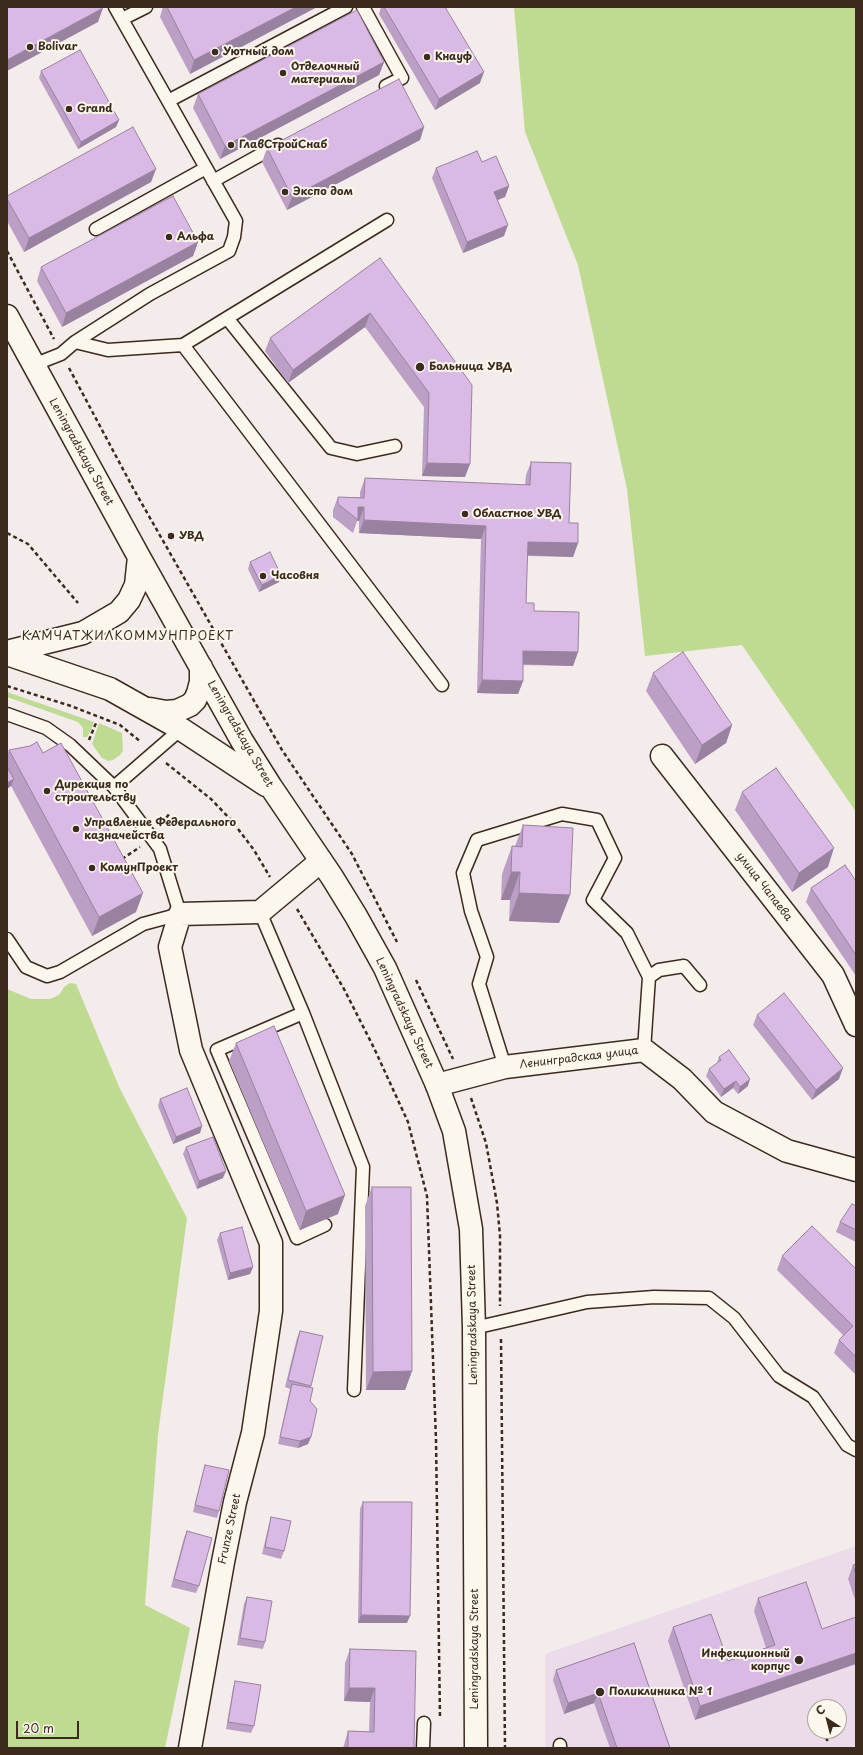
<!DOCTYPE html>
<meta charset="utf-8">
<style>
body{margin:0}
#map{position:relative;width:863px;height:1755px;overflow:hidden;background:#f4ebeb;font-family:"Playpen Sans",sans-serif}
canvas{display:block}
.frame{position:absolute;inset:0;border:8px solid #3b2a1e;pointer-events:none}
.north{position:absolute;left:807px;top:1699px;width:40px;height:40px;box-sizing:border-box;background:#fbf7ec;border:1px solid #aea59a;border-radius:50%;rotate:324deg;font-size:11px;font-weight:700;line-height:16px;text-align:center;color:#3b2a1e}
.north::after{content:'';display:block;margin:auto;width:14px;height:18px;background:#3b2a1e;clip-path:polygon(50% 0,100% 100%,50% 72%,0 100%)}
.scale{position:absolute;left:16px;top:1721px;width:63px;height:18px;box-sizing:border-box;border:2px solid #3b2a1e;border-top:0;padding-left:5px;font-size:12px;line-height:14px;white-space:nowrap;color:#3b2a1e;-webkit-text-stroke:3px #fbf7ec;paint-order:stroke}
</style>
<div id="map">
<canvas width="863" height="1755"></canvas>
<div class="frame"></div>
<div class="north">С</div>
<div class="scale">20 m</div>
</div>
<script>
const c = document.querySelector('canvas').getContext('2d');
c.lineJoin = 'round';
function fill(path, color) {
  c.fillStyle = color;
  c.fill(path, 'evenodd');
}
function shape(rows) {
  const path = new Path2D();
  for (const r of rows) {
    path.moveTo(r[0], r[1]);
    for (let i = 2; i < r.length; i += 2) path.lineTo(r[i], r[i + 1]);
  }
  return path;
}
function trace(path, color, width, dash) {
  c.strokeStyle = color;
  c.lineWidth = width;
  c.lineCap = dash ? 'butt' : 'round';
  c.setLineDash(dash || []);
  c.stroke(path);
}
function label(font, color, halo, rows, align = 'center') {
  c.font = font + ' "Playpen Sans",sans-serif';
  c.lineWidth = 4;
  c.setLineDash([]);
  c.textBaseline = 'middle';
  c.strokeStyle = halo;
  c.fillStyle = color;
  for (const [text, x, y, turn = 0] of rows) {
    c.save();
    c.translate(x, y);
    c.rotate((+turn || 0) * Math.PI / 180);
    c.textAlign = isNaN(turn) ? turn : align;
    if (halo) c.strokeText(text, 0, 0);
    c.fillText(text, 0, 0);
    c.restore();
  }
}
fill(shape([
 [856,1546,856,1748,545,1748,545,1654],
 [815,1707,839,1707,839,1731,815,1731]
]), '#ecdce9');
fill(shape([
 [514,7,856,7,856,812,742,645,645,656,627,489,578,265,525,132],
 [7,692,94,722,91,730,87,737,83,737,83,728,78,722,7,697],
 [99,723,122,733,123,751,120,755,113,760,108,761,102,758,92,744],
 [70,983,76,984,120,1089,187,1218,158,1434,145,1605,190,1628,165,1748,7,1748,7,989,31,999,50,999,59,995,64,987]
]), '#bfda91');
const lane = shape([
 [363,7,402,78,386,86],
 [122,19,146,7],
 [168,101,346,7],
 [213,181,278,145],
 [96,229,206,168],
 [227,318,331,448,357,454,395,446],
 [75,342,108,350,183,345,387,220],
 [183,345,442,685],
 [33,365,61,354,75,342,150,294,229,251,234,237,236,221,115,7],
 [7,714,46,728,70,745,114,787,160,849,180,914,143,924,60,972,47,976,26,967,7,939],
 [114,787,181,729],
 [260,912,303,1013,363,1167,354,1390],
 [303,1013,217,1050,297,1238,325,1225],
 [644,1050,649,977,659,970,684,966,700,985],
 [505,1067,479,984,487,957,471,911,463,873,477,840,562,814,597,820,615,858,593,900,627,933,649,977],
 [474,1328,587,1302,654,1297,709,1298,734,1318,779,1376,813,1397,847,1445,856,1450],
 [423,1748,424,1723],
 [560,1748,560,1745]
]);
const street = shape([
 [662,756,833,975,856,1025],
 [437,1085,505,1067,644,1050,682,1079,714,1112,787,1151,856,1170],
 [190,1748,223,1562,235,1502,253,1433,271,1311,271,1243,191,1050,170,947,180,914,260,912,321,861]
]);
const primary = shape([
 [7,316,139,557,242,741,271,787,332,877,356,916,385,968,437,1085,454,1131,471,1229,474,1328,476,1748],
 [7,652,83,633,119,612,129,600,136,585,139,557],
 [7,654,110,689,181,729,266,785],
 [150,709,166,712,177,711,190,705,195,700,198,693,201,682,201,667]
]);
trace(lane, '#3b2a1e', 15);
trace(street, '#3b2a1e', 25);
trace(primary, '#3b2a1e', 25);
trace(shape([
 [7,251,54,339],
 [69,368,133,488,282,750,352,854,397,942],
 [7,533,28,544,78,603],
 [7,686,71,706,120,725,141,742],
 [89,740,96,723],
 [166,763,211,799,232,821,254,850,270,877],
 [162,823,170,813],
 [122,859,140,847],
 [297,909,344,989,374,1048,408,1122,427,1196,436,1440,440,1718],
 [416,980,453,1059],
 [471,1098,486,1143,497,1203,500,1236,500,1306],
 [501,1339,505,1748],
 [823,1731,828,1742]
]), '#3b2a1e', 2.5, [4, 3]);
trace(lane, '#fbf7ec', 12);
trace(street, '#fbf7ec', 22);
trace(primary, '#fbf7ec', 22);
fill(shape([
 [163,7,317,7,190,74,160,17],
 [381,7,445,7,480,83,435,110,379,14],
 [384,62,379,75,220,159,193,108,198,94],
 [41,71,119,120,116,127,78,149,39,78],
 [424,127,420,140,287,210,262,162,267,148],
 [482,162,509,186,505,197,497,200,504,236,463,253,432,178,436,168],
 [156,169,151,182,24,252,7,221,7,196],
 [198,242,193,256,62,327,37,281,41,267],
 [380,258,465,477,422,476,424,407,365,327,288,383,265,351,270,338],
 [531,462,569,523,578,543,573,557,527,556,526,603,578,652,573,666,523,665,523,681,518,694,477,693,481,539,359,533,359,521,357,521,353,533,333,517,333,510,338,497,360,497,360,492,365,478,525,485,526,475],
 [250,562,279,582,259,592,248,569],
 [653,673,732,725,726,743,695,764,646,691],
 [9,750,136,912,92,936,11,786,7,789,7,755],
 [742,792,828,867,792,892,735,810],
 [523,825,570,895,559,923,509,921,510,900,501,900,502,874,512,846,515,846],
 [856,881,856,976,806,902,811,888],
 [757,1015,839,1079,812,1100,753,1025],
 [236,1043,338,1214,300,1230,229,1061],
 [719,1057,748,1086,738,1094,733,1088,721,1097,706,1076,709,1069,717,1063],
 [160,1099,202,1126,200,1133,173,1144,158,1106],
 [186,1147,223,1178,197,1189,183,1154],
 [372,1187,412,1371,405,1390,366,1390,365,1206],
 [856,1206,856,1242,836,1232,840,1222],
 [220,1233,253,1267,250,1274,228,1280,217,1240],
 [782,1256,856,1269,856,1375,834,1353,839,1340,843,1335,777,1270],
 [300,1331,311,1386,310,1388,310,1401,311,1437,308,1444,298,1448,278,1444,290,1389,285,1387,297,1338],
 [205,1465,219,1511,217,1518,193,1512,203,1472],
 [363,1502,407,1623,358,1623,360,1509],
 [271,1517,284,1551,281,1559,262,1554,269,1524],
 [187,1531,199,1586,196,1593,171,1587,184,1538],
 [856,1564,856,1602,848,1579,853,1565],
 [247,1597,265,1642,263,1649,237,1645,244,1604],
 [758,1598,822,1629,695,1720,668,1641,673,1627,728,1661,766,1648,754,1611],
 [634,1643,670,1748,610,1748,594,1703,564,1714,553,1680,556,1670],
 [350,1649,414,1748,343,1748,344,1745,348,1731,369,1732,370,1702,344,1701,345,1663],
 [235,1681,254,1726,251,1733,226,1729,233,1688]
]), '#bb9fc5');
fill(shape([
 [296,7,317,7,190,74,194,60],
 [103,8,98,22,7,71,7,60],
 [384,62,379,75,220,159,225,146],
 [484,72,480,83,435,110,439,99],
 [119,120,116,127,78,149,81,142],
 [424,127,420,140,287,210,292,197],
 [156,169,151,182,24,252,29,238],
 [509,186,505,197,490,203,494,192],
 [508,225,504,236,463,253,467,242],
 [198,242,193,256,62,327,66,313],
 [370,313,365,327,288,383,293,370],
 [427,463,470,464,465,477,422,476],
 [358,507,364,507,359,521,357,521],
 [364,520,486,526,481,539,359,533],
 [528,542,578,543,573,557,523,555],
 [281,575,279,582,259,592,262,585],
 [523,651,578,652,573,666,519,664],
 [482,680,523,681,518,694,477,693],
 [732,725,726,743,695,764,702,745],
 [14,779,11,786,7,789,7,783],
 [834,848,828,867,792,892,799,873],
 [511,872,520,872,510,900,501,900],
 [143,893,136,912,92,936,99,917],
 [519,893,570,895,559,923,509,921],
 [843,1068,839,1079,812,1100,816,1090],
 [750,1079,748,1086,738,1094,740,1087],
 [736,1081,733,1088,721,1097,724,1089],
 [202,1126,200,1133,173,1144,176,1137],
 [226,1171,223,1178,197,1189,199,1181],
 [345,1195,338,1214,300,1230,306,1211],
 [253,1267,250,1274,228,1280,230,1273],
 [412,1371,405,1390,366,1390,373,1372],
 [311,1437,308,1444,298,1448,300,1441],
 [361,1615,410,1616,407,1623,358,1623],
 [856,1653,856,1664,695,1720,700,1706],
 [349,1688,375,1688,370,1702,344,1701],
 [598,1693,594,1703,564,1714,568,1703]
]), '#9982a0');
const building = shape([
 [7,7,102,7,103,8,7,60,7,7],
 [167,7,296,7,194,60,167,7],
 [384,7,445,7,484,72,439,99,384,7],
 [357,10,384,62,225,146,198,94,357,10],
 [80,50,119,120,81,142,41,71,80,50],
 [399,79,424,127,292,197,267,148,399,79],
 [133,127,156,169,29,238,7,199,7,196,133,127],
 [477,151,482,162,496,156,509,186,494,192,508,225,467,242,436,168,477,151],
 [173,196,198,242,66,313,41,267,173,196],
 [380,258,472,385,470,464,427,463,429,393,370,313,293,370,270,338,380,258],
 [531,462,571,463,569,523,578,523,578,543,528,542,526,603,534,603,534,611,579,612,578,652,523,651,523,681,482,680,486,526,364,520,364,507,358,507,358,520,338,504,338,497,364,498,365,478,530,485,531,462],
 [270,552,281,575,262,585,250,562,270,552],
 [683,652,732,725,702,745,653,673,683,652],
 [37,742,43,753,61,743,143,893,99,917,9,750,30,746,37,742],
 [7,767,14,779,7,783,7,767],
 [776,768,834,848,799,873,742,792,776,768],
 [523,825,573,828,570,895,519,893,520,872,511,872,512,846,522,847,523,825],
 [845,865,856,881,856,955,811,888,845,865],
 [784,993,843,1068,816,1090,757,1015,784,993],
 [274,1026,345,1195,306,1211,236,1043,274,1026],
 [729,1050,750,1079,740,1087,736,1081,724,1089,709,1069,721,1060,719,1057,729,1050],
 [187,1088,202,1126,176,1137,160,1099,187,1088],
 [213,1137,226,1171,199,1181,186,1147,213,1137],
 [372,1187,411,1187,412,1371,373,1372,372,1187],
 [852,1204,856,1206,856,1230,840,1222,852,1204],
 [812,1226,856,1269,856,1357,839,1340,853,1326,782,1256,812,1226],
 [242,1227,253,1267,230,1273,220,1233,242,1227],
 [300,1331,323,1336,311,1386,288,1380,300,1331],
 [292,1384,313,1388,310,1401,317,1409,311,1437,300,1441,280,1437,292,1384],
 [205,1465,229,1470,219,1511,195,1505,205,1465],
 [363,1502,412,1502,410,1616,361,1615,363,1502],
 [271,1517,291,1521,284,1551,265,1547,271,1517],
 [187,1531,212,1538,199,1586,174,1579,187,1531],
 [856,1564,856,1574,853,1565,856,1564],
 [806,1582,822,1629,856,1617,856,1653,700,1706,673,1627,711,1614,728,1661,775,1645,758,1598,806,1582],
 [247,1597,272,1601,265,1642,240,1638,247,1597],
 [634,1643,670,1748,617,1748,598,1693,568,1703,556,1670,634,1643],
 [350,1649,416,1651,414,1748,348,1748,348,1731,374,1732,375,1688,349,1688,350,1649],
 [235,1681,261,1685,254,1726,228,1722,235,1681]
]);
fill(building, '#dab9e5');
trace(building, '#9982a0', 1);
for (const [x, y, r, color] of [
 [30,47,4,"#3b2a1e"],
 [215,52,4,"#3b2a1e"],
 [427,57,4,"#3b2a1e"],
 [283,73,4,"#3b2a1e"],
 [69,109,4,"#3b2a1e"],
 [231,145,4,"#3b2a1e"],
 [285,192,4,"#3b2a1e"],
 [169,237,4,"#3b2a1e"],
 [420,367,5,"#3b2a1e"],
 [465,514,4,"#3b2a1e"],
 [171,536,4,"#3b2a1e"],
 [263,576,4,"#3b2a1e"],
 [47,791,4,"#3b2a1e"],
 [76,829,4,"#3b2a1e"],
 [92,868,4,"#3b2a1e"],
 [799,1660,5,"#3b2a1e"],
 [600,1692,5,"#3b2a1e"]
]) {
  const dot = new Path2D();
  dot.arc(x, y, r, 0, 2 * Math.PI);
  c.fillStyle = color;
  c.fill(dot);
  trace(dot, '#fbf7ec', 1.5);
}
label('bold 11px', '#3b2a1e', '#fbf7ec', [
 ["Bolivar",38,47],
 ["Уютный дом",223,52],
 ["Кнауф",435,57],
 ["Отделочный",291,67],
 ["материалы",291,80],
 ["Grand",77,109],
 ["ГлавСтройСнаб",239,145],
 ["Экспо дом",293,192],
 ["Альфа",177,237],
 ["Больница УВД",429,367],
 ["Областное УВД",473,514],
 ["УВД",179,536],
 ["Часовня",271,576],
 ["Дирекция по",55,785],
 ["строительству",55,798],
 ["Управление Федерального",84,823],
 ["казначейства",84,836],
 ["КомунПроект",100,868],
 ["Инфекционный",790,1654,"right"],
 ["корпус",790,1667,"right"],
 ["Поликлиника № 1",609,1692]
], 'left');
label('11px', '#3b2a1e', '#fbf7ec', [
 ["Leningradskaya Street",81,452,61],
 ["Leningradskaya Street",240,734,60],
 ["улица Чапаева",764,887,52],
 ["Leningradskaya Street",404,1013,65],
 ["Ленинградская улица",579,1058,-7],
 ["Leningradskaya Street",473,1325,-91],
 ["Frunze Street",230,1529,-78],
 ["Leningradskaya Street",475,1649,-90]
]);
c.letterSpacing = '1px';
label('12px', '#3b2a1e', '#fbf7ec', [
 ["КАМЧАТЖИЛКОММУНПРОЕКТ",128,637]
]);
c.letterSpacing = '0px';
</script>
